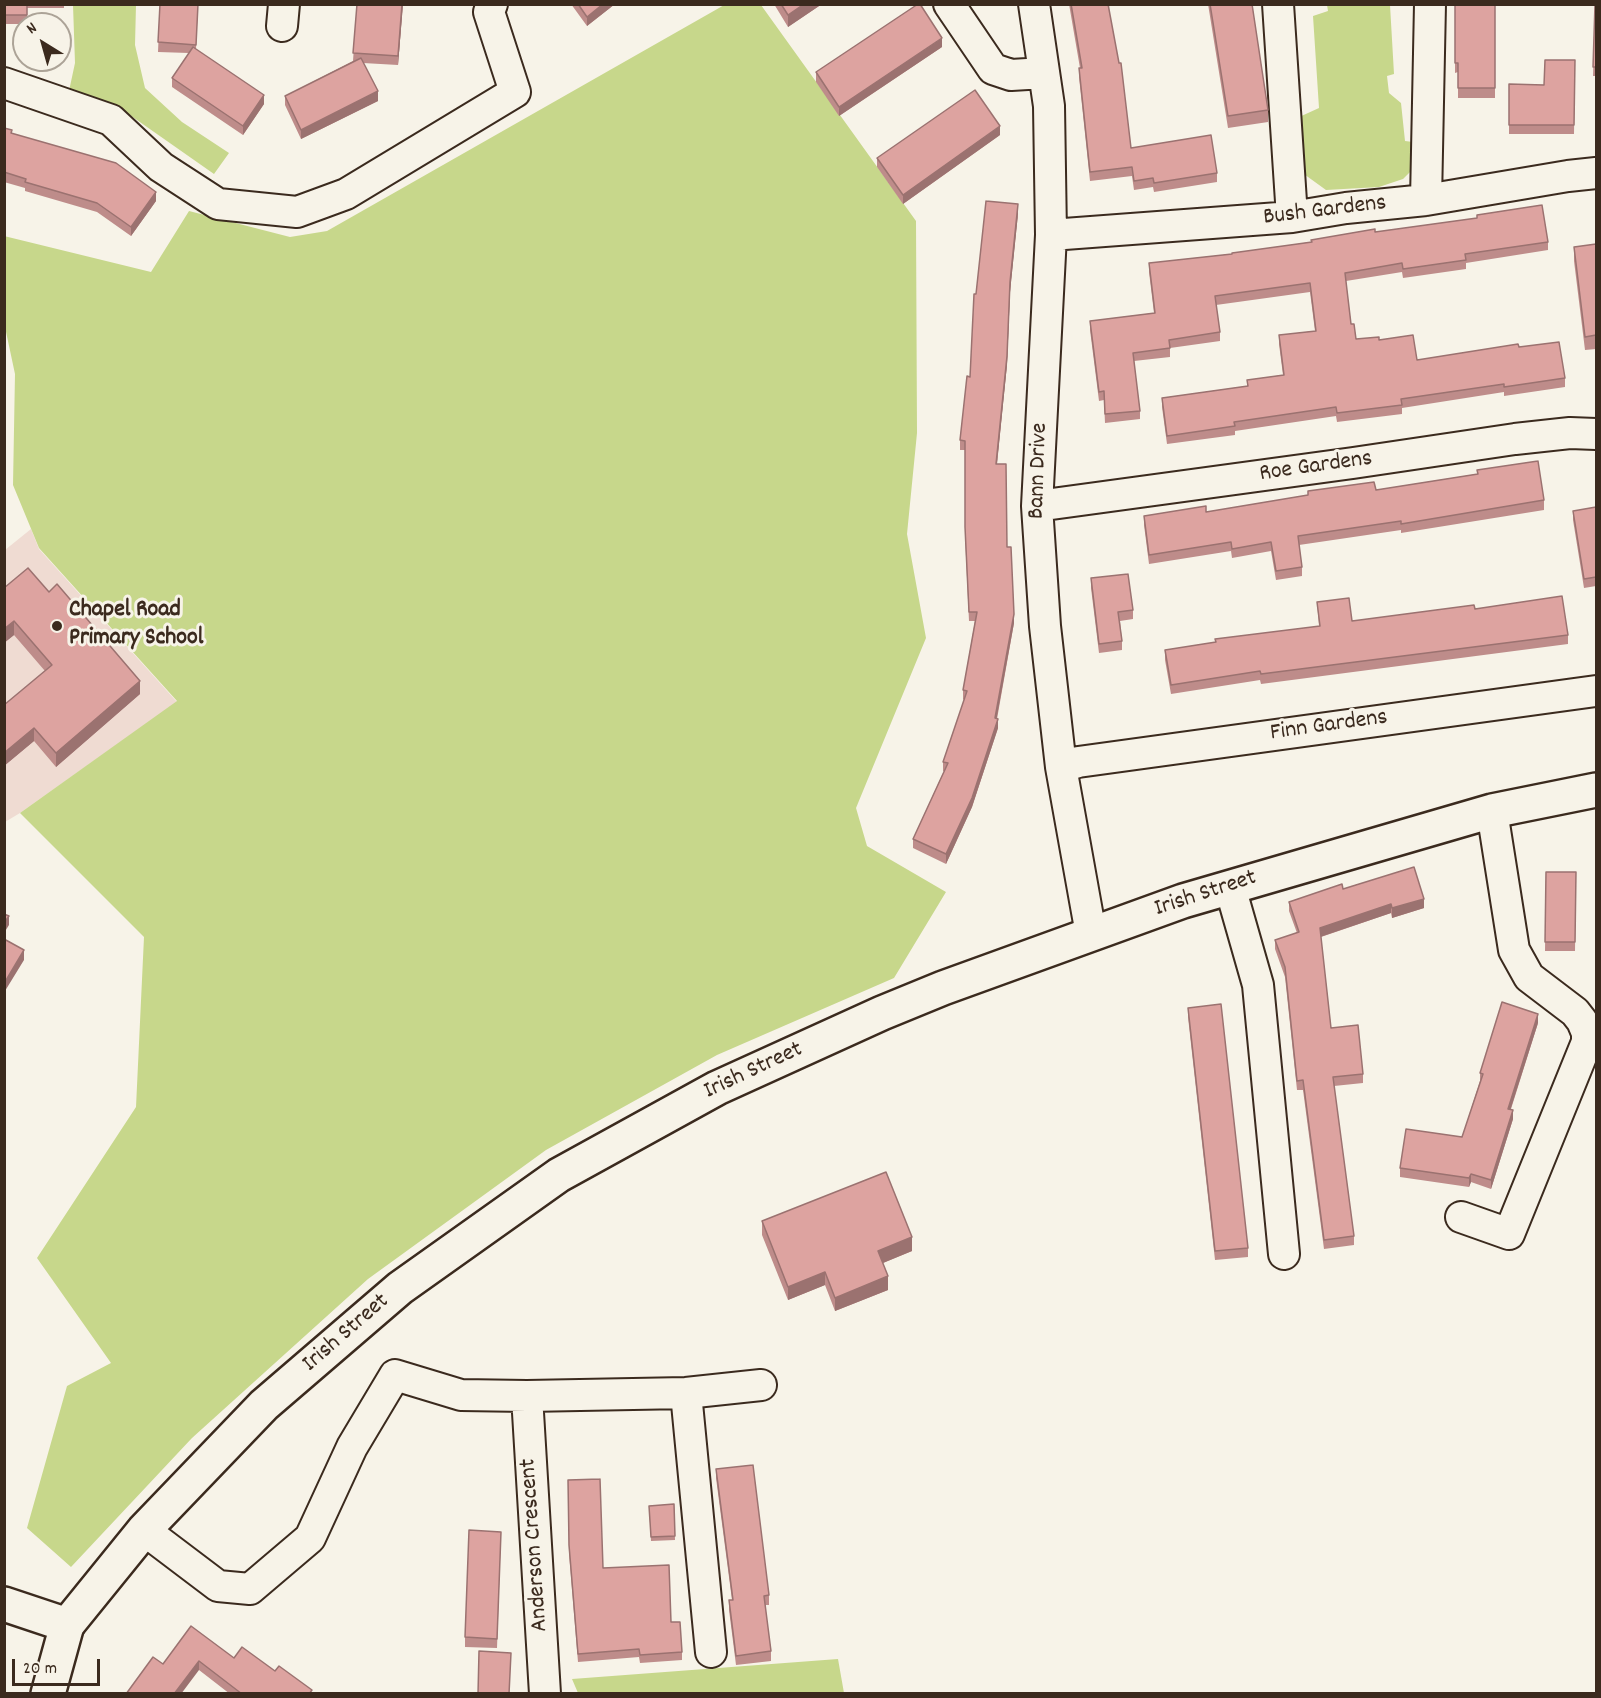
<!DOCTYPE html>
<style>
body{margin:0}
#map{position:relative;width:1601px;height:1698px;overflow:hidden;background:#f7f3e8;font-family:Dekko,sans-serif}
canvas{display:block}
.frame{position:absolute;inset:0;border:6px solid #3b2a1e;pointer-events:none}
.north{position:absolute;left:12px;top:12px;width:60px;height:60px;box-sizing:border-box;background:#f7f3e8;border:2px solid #aca397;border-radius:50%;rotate:323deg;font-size:16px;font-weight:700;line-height:24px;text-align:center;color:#3b2a1e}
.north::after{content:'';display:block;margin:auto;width:21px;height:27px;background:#3b2a1e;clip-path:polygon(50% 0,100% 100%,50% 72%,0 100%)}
.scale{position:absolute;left:12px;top:1659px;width:88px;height:27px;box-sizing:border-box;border:3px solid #3b2a1e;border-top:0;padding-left:8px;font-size:18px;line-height:21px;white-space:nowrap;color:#3b2a1e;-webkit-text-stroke:4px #f7f3e8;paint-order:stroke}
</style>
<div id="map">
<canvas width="1601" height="1698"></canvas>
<div class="frame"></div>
<div class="north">N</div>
<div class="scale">20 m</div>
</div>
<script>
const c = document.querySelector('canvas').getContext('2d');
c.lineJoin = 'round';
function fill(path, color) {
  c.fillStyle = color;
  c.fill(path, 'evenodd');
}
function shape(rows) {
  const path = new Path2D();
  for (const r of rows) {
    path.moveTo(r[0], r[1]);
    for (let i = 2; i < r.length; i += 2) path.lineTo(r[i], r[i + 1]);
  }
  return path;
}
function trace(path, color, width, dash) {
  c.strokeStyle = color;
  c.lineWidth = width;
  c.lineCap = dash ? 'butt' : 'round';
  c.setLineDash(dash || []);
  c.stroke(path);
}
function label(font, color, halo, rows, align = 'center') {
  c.font = font + ' Dekko,sans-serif';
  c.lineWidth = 6;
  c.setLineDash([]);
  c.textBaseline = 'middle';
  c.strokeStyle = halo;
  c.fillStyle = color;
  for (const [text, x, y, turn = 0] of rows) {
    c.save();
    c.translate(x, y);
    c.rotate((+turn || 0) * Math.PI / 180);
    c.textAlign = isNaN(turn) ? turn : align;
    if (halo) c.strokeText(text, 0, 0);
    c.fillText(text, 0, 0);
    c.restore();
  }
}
fill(shape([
 [31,529,39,549,177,702,20,813,5,822,5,550]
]), '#efdbd2');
fill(shape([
 [726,4,761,5,916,221,917,433,907,534,926,638,856,808,867,846,946,892,894,978,717,1055,546,1150,368,1279,192,1438,71,1567,27,1528,67,1386,111,1363,37,1258,136,1107,144,937,20,813,177,701,39,548,13,485,15,374,5,327,4,236,151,272,189,211,290,237,327,231],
 [73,5,136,5,135,45,145,88,182,122,229,153,214,174,117,106,69,91,75,63],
 [1327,5,1390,5,1394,74,1387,76,1389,93,1401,103,1405,141,1413,142,1414,168,1403,179,1379,187,1326,190,1297,169,1297,118,1319,108,1313,16,1328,11],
 [838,1659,844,1693,578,1693,572,1679]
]), '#c7d78b');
const minor = shape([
 [949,4,993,69,1011,75,1044,73],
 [1034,4,1049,106,1051,235,1037,506,1045,626,1061,767,1091,934],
 [1278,4,1292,217],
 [282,26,284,4],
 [4,83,111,120,161,167,218,204,297,212,346,194,515,92,489,12,492,4],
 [1426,200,1430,4],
 [1051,235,1292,217,1346,208,1426,200,1568,176,1596,173],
 [1037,506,1353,463,1515,439,1570,433,1596,434],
 [1061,767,1078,762,1596,691],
 [1230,887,1258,985,1284,1254],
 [1461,1217,1509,1234,1587,1042,1587,1033,1582,1021,1575,1012,1529,977,1514,950,1492,811],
 [686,1393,711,1652],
 [527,1396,545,1694],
 [144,1530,218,1586,250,1589,310,1538,352,1447,395,1375,461,1395,527,1396,686,1393,761,1385]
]);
const tertiary = shape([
 [48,1694,67,1625]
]);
const secondary = shape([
 [4,1604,67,1625,144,1530,264,1405,400,1288,559,1175,717,1088,882,1013,943,988,1183,901,1492,811,1596,790]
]);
trace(minor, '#3b2a1e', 34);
trace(tertiary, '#3b2a1e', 38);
trace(secondary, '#3b2a1e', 38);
trace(minor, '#f7f3e8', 30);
trace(tertiary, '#f7f3e8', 33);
trace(secondary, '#f7f3e8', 33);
fill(shape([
 [4,4,64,4,64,8,27,8,27,24,4,24],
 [160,4,198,4,196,49,264,104,243,135,172,87,172,78,189,53,158,52],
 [357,4,403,4,398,65,363,63,378,101,301,139,285,105,285,96,353,61],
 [571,4,615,4,587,26],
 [774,4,822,4,788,27],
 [1069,4,1108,4,1131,148,1217,173,1217,182,1154,192,1153,187,1134,190,1132,176,1090,181,1079,77,1079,68,1080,68],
 [1208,4,1252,4,1268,110,1268,122,1228,128],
 [1455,4,1495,4,1495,98,1458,98,1458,72,1455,73],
 [1595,4,1596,4,1596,76,1593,76],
 [942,47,839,116,816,82,816,72],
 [1575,60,1574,134,1509,134,1509,84,1544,85],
 [4,128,12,133,156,201,131,236,97,212,25,191,25,188,4,182],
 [1000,135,903,204,877,167,877,158],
 [1018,214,1010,292,1007,365,997,464,1014,623,997,719,998,728,972,807,946,864,913,848,913,839,944,771,943,771,943,762,964,700,963,699,963,690,975,621,969,621,965,536,965,450,960,450,960,440,970,377],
 [1375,232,1548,242,1548,250,1466,263,1466,269,1403,278,1402,272,1346,281,1351,324,1356,339,1379,340,1417,360,1519,347,1565,378,1565,387,1504,396,1504,392,1402,408,1402,414,1337,422,1336,416,1235,431,1235,435,1167,444,1162,407,1162,398,1247,386,1247,380,1283,375,1279,344,1279,335,1315,331,1310,292,1216,305,1220,332,1220,341,1170,348,1170,357,1134,361,1140,411,1140,419,1105,423,1104,400,1099,401,1090,330,1090,321,1154,313,1149,272,1149,263,1232,254],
 [1596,244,1596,349,1585,350,1574,261,1574,247],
 [1477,470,1544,500,1544,510,1401,533,1401,530,1299,545,1302,567,1302,576,1276,580,1271,551,1232,558,1231,551,1149,564,1144,525,1144,516,1206,512,1308,495,1308,491,1376,490,1477,474],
 [1596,507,1596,586,1584,588,1573,520,1573,511],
 [1091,578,1133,610,1133,619,1120,621,1122,641,1122,650,1099,653,1091,588],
 [4,588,140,694,56,767,34,741,4,766,45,671,14,635,4,643],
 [1317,602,1352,621,1475,609,1568,635,1568,644,1261,684,1260,680,1171,694,1165,660,1165,650,1319,626],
 [1546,872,1576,872,1575,951,1545,951],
 [1343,889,1424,908,1392,918,1391,913,1321,937,1331,1028,1363,1074,1363,1083,1334,1086,1354,1236,1354,1245,1324,1249,1303,1090,1297,1090,1285,977,1275,949,1275,940,1297,933,1289,911,1289,902],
 [1188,1008,1248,1248,1248,1257,1215,1260,1188,1017],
 [1538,1023,1511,1109,1513,1119,1491,1189,1471,1182,1469,1187,1400,1177,1400,1168,1462,1137,1480,1081,1480,1073],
 [762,1221,912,1251,883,1263,888,1290,835,1311,825,1285,788,1300,762,1235],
 [716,1469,769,1595,769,1605,765,1605,771,1651,771,1661,736,1665,729,1610,729,1600,732,1600,716,1478],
 [568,1480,603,1568,671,1622,682,1652,682,1660,640,1663,639,1657,578,1662,569,1553],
 [674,1504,675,1540,651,1541,649,1506],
 [501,1532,497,1648,465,1647,465,1637],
 [234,1658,275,1671,312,1694,230,1694,199,1670,163,1664]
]), '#be8c8a');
fill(shape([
 [402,4,403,4,398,65,398,56],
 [603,4,615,4,587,26,587,17],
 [804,4,822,4,788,27,788,15],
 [942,38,942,47,839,116,839,107],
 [378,91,378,101,301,139,301,130],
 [264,95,264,104,243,135,243,126],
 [1000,126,1000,135,903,204,903,195],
 [156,192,156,201,131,236,131,227],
 [1018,204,1018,214,1010,292,1007,365,996,473,1010,282],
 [1014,614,1014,623,995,727,995,718],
 [14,621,14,635,4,643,4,629],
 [140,681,140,694,56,767,56,753],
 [998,719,998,728,972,807,946,864,946,854],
 [34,728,34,741,4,766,4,753],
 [1424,899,1424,908,1392,918,1392,908],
 [1391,904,1391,913,1320,937,1320,928],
 [9,916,9,925,4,933,4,923],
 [24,950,24,960,5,991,5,982],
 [1538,1014,1538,1023,1508,1117,1508,1109],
 [1513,1110,1513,1119,1491,1189,1491,1180],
 [1471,1174,1471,1182,1469,1187,1469,1178],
 [912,1237,912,1251,878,1265,878,1251],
 [825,1272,825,1285,788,1300,788,1287],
 [888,1276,888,1290,835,1311,835,1298],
 [199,1661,199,1670,181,1694,174,1694]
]), '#9b7270');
const building = shape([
 [4,4,27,4,27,15,4,15,4,4],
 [160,4,198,4,196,45,158,42,160,4],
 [357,4,402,4,398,56,353,53,357,4],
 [578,4,603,4,587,17,578,4],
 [781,4,804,4,788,15,781,4],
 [918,4,920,4,942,38,839,107,816,72,918,4],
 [1071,4,1108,4,1119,63,1121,63,1131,148,1211,135,1217,173,1154,183,1153,178,1134,181,1132,167,1090,172,1079,68,1082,68,1071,4],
 [1210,4,1252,4,1268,110,1228,116,1210,4],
 [1455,4,1495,4,1495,88,1458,88,1458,63,1455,63,1455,4],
 [1595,4,1596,4,1596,67,1593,67,1595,4],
 [193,47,264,95,243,126,172,78,193,47],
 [361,58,378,91,301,130,285,96,361,58],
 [1545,60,1575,60,1574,125,1509,125,1509,84,1544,85,1545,60],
 [975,90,1000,126,903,195,877,158,975,90],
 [4,128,12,130,11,133,116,163,156,192,131,227,97,203,25,182,26,179,4,172,4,128],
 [986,201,1018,204,1010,282,1007,356,996,464,1006,464,1007,547,1011,547,1014,614,995,718,998,719,972,798,946,854,913,839,948,763,943,762,967,691,963,690,977,612,969,612,965,527,965,441,960,440,967,376,970,377,974,294,976,294,986,201],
 [1542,205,1548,242,1465,254,1466,260,1403,269,1402,263,1345,273,1351,324,1354,324,1356,339,1379,337,1379,340,1413,335,1417,360,1518,344,1519,347,1559,342,1565,378,1504,387,1504,384,1401,399,1402,405,1337,413,1336,407,1234,422,1235,426,1167,436,1162,398,1248,386,1247,380,1284,375,1279,335,1316,331,1310,283,1215,296,1220,332,1169,340,1170,348,1133,353,1140,411,1105,414,1104,391,1099,392,1090,321,1155,313,1149,263,1232,254,1232,253,1312,242,1311,240,1375,229,1375,232,1477,218,1477,215,1542,205],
 [1596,244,1596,335,1585,337,1574,247,1596,244],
 [1538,461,1544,500,1401,524,1401,521,1298,536,1302,567,1276,571,1271,542,1232,549,1231,542,1149,555,1144,516,1206,506,1206,512,1308,495,1308,491,1374,482,1376,490,1478,474,1477,470,1538,461],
 [1596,507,1596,577,1584,579,1573,511,1596,507],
 [28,568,49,592,57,584,140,681,56,753,34,728,4,753,4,705,52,665,14,621,4,629,4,588,28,568],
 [1128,574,1133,610,1118,612,1122,641,1099,644,1091,578,1128,574],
 [1562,596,1568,635,1261,674,1260,671,1171,685,1165,650,1216,642,1215,639,1320,626,1317,602,1349,598,1352,621,1474,605,1475,609,1562,596],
 [1414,867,1424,899,1392,908,1391,904,1320,928,1331,1028,1358,1025,1363,1074,1333,1077,1354,1236,1324,1240,1303,1080,1297,1081,1285,967,1275,940,1299,932,1289,902,1342,884,1343,889,1414,867],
 [1546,872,1576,872,1575,942,1545,942,1546,872],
 [4,914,9,916,4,923,4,914],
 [4,939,24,950,5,982,4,981,4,939],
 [1502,1002,1538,1014,1508,1109,1513,1110,1491,1180,1471,1174,1469,1178,1400,1168,1406,1129,1462,1137,1483,1074,1480,1073,1502,1002],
 [1221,1004,1248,1248,1215,1251,1188,1008,1221,1004],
 [886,1172,912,1237,878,1251,888,1276,835,1298,825,1272,788,1287,762,1221,886,1172],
 [753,1465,769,1595,764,1596,771,1651,736,1656,729,1600,733,1600,716,1469,753,1465],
 [600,1479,603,1568,669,1565,671,1622,680,1622,682,1652,640,1655,639,1649,578,1654,569,1545,568,1480,600,1479],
 [674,1504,675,1536,651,1537,649,1506,674,1504],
 [469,1530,501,1532,497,1639,465,1637,469,1530],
 [191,1626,234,1658,242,1647,275,1671,279,1666,312,1690,309,1694,242,1694,199,1661,174,1694,126,1694,153,1657,163,1664,191,1626],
 [479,1651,511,1653,509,1694,478,1694,479,1651]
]);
fill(building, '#dda3a0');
trace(building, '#9b7270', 1.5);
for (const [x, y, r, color] of [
 [57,626,6,"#3b2a1e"]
]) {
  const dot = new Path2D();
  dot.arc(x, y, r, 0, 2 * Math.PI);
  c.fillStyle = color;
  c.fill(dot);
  trace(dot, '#f7f3e8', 2);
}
label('24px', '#3b2a1e', '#f7f3e8', [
 ["Bush Gardens",1325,212,-7],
 ["Roe Gardens",1316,468,-8],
 ["Bann Drive",1040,471,-88],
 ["Finn Gardens",1329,727,-8],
 ["Irish Street",1206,895,-18],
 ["Irish Street",754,1072,-25],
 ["Irish Street",347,1334,-41],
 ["Anderson Crescent",536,1545,-94]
]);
label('bold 24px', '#3b2a1e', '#f7f3e8', [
 ["Chapel Road",69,612],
 ["Primary School",69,640]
], 'left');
</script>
